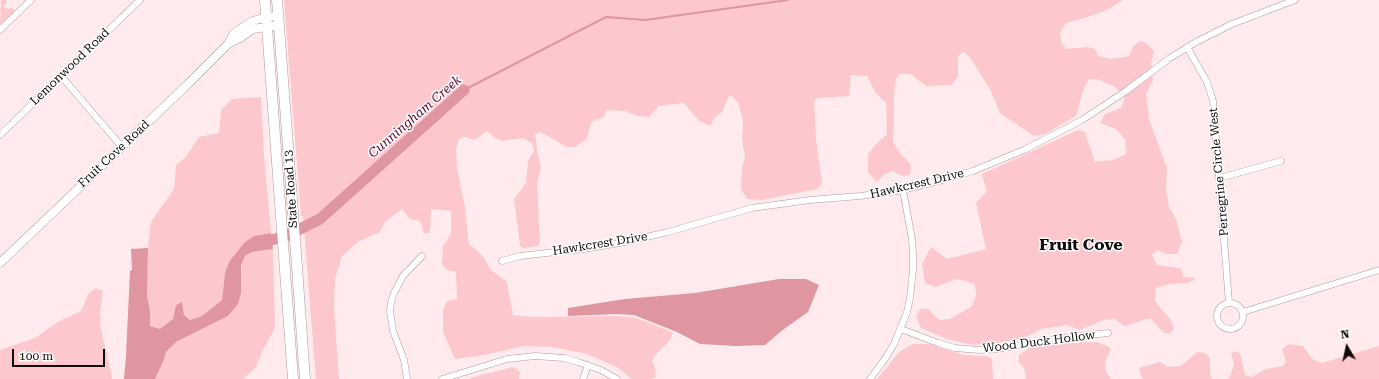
<!DOCTYPE html>
<style>
body{margin:0}
#map{position:relative;width:1379px;height:379px;overflow:hidden;background:#ffebed;font-family:"Roboto Serif",serif}
canvas{display:block}
.north{position:absolute;left:1327px;top:327px;width:40px;height:40px;-webkit-text-stroke:3px #fff;paint-order:stroke;rotate:351deg;font-size:11px;font-weight:700;line-height:16px;text-align:center;color:#110b0b}
.north::after{content:'';display:block;margin:auto;width:14px;height:18px;background:#110b0b;clip-path:polygon(50% 0,100% 100%,50% 72%,0 100%)}
.scale{position:absolute;left:12px;top:349px;width:93px;height:18px;box-sizing:border-box;border:2px solid #110b0b;border-top:0;padding-left:5px;font-size:12px;line-height:14px;white-space:nowrap;color:#110b0b;-webkit-text-stroke:3px #fff;paint-order:stroke}
</style>
<div id="map">
<canvas width="1379" height="379"></canvas>
<div class="north">N</div>
<div class="scale">100 m</div>
</div>
<script>
const c = document.querySelector('canvas').getContext('2d');
c.lineJoin = 'round';
function fill(path, color) {
  c.fillStyle = color;
  c.fill(path, 'evenodd');
}
function shape(rows) {
  const path = new Path2D();
  for (const r of rows) {
    if (r.length === 3) {
      path.moveTo(r[0] + r[2], r[1]);
      path.arc(r[0], r[1], r[2], 0, 2 * Math.PI);
      continue;
    }
    path.moveTo(r[0], r[1]);
    for (let i = 2; i < r.length; i += 2) path.lineTo(r[i], r[i + 1]);
  }
  return path;
}
function trace(path, color, width, dash) {
  c.strokeStyle = color;
  c.lineWidth = width;
  c.lineCap = dash ? 'butt' : 'round';
  c.setLineDash(dash || []);
  c.stroke(path);
}
function label(font, color, halo, rows, align = 'center') {
  c.font = font + ' "Roboto Serif",serif';
  c.lineWidth = 3;
  c.setLineDash([]);
  c.textBaseline = 'middle';
  c.strokeStyle = halo;
  c.fillStyle = color;
  for (const [text, x, y, turn = 0] of rows) {
    c.save();
    c.translate(x, y);
    c.rotate((+turn || 0) * Math.PI / 180);
    c.textAlign = isNaN(turn) ? turn : align;
    if (halo) c.strokeText(text, 0, 0);
    c.fillText(text, 0, 0);
    c.restore();
  }
}
fill(shape([
 [1,0,5,0,7,2,3,7,8,9,12,8,15,11,0,25],
 [284,0,1123,0,1107,10,1085,18,1066,23,1060,33,1062,44,1067,49,1088,47,1095,49,1098,56,1111,59,1129,56,1133,46,1141,41,1147,44,1154,51,1151,64,1153,80,1146,94,1147,102,1149,119,1167,168,1166,191,1169,207,1176,219,1182,242,1177,254,1167,254,1157,250,1152,255,1157,265,1180,268,1184,277,1196,278,1188,283,1170,284,1156,288,1155,301,1170,319,1174,328,1171,333,1164,333,1150,318,1125,326,1114,319,1104,320,1080,330,1067,325,1041,329,1024,338,997,343,973,345,947,339,921,328,916,317,920,309,928,309,939,320,950,319,972,306,976,296,975,284,957,279,936,287,925,283,922,264,931,247,947,259,986,249,976,203,987,191,982,174,1078,130,1085,132,1095,162,1113,160,1126,154,1125,139,1116,129,1100,123,1105,114,1121,108,1125,97,1115,87,1100,80,1089,79,1084,88,1076,116,1045,134,1034,136,1000,113,991,91,969,56,963,52,958,56,958,76,952,85,926,86,911,74,900,74,896,79,894,96,894,122,893,142,901,154,911,165,910,175,903,176,893,171,885,174,877,182,868,172,868,154,875,145,887,134,886,103,875,92,867,76,851,75,849,96,818,98,814,101,816,138,822,184,817,189,762,200,747,199,741,189,742,167,745,157,742,139,743,121,738,102,730,95,726,102,723,111,715,117,710,126,699,121,684,103,659,106,649,117,637,116,625,111,606,110,604,117,591,122,587,139,575,147,567,147,541,132,535,134,538,155,541,166,537,183,540,242,538,246,523,248,520,246,514,199,526,183,528,161,534,151,532,143,523,138,503,141,494,137,487,131,474,140,465,137,459,139,456,149,457,168,465,207,469,244,482,255,491,270,507,282,513,315,531,317,616,316,635,318,657,326,673,333,669,341,655,355,652,361,655,368,656,377,652,379,632,379,617,367,587,354,552,347,524,346,484,355,455,359,443,332,443,310,447,301,457,299,456,272,448,270,442,264,443,246,451,234,451,211,431,209,430,233,424,233,420,221,410,219,402,209,385,222,380,232,359,241,342,256,335,279,334,307,339,379,316,379,303,216,301,216],
 [261,97,264,155,271,233,254,236,229,262,225,273,222,300,202,316,190,320,184,315,182,302,176,305,173,319,160,329,150,326,150,310,147,296,148,248,151,222,174,189,176,165,185,158,199,137,219,133,221,110,232,99],
 [273,249,275,328,263,350,256,367,243,379,155,379,163,362,166,352,176,342,228,316,238,304,241,293,241,265,245,256,252,252],
 [96,288,103,291,100,313,101,330,111,372,112,379,0,379,0,350,35,338,58,322,81,311,89,293],
 [1097,342,1107,346,1111,349,1106,359,1105,370,1111,379,1026,379,1024,367,1019,363,1019,355,1030,348,1062,343],
 [913,344,929,344,964,355,987,356,992,359,993,379,877,379,899,352],
 [1289,344,1303,346,1312,359,1322,363,1379,346,1379,379,1228,379,1231,374,1234,364,1231,354,1234,351,1240,353,1245,375,1252,377,1266,369,1283,366,1286,361,1282,349],
 [1197,352,1205,353,1210,358,1210,373,1212,379,1143,379,1141,376,1139,368,1160,362,1168,367,1181,366],
 [513,367,520,372,519,379,470,379,470,378]
]), '#fdc7ce');
fill(shape([
 [271,233,273,249,252,252,245,256,241,265,241,293,238,304,228,316,176,342,166,352,163,362,155,379,124,379,126,355,130,271,132,270,131,249,148,248,147,296,150,310,150,326,160,329,173,319,176,305,182,302,184,315,190,320,202,316,222,300,225,273,229,262,237,252,244,243,254,236],
 [779,279,806,279,819,285,808,312,784,329,765,345,736,346,700,344,677,332,634,315,616,314,568,316,568,308,625,299,695,293]
]), '#e096a1');
trace(shape([
 [464,90,606,17,645,20,788,0]
]), '#e096a1', 2);
trace(shape([
 [257,244,286,236,320,219,464,90]
]), '#e096a1', 11);
const minor = shape([
 [0,30,31,0],
 [1187,47,1207,82,1213,101,1229,303],
 [61,76,122,147],
 [0,135,140,0],
 [1220,178,1281,161],
 [502,261,520,256,583,249,620,243,668,232,752,208,810,200,860,196,898,191,942,180,973,171,1026,149,1082,120,1126,91,1170,58,1196,42,1232,24,1295,0],
 [1230,316,13],
 [1243,312,1379,270],
 [901,329,938,343,955,348,979,350,996,349,1064,338,1108,333],
 [407,379,404,360,393,331,390,311,391,302,394,293,403,276,422,256],
 [442,379,507,359,535,356,564,358,578,362,601,370,617,379],
 [583,379,588,365],
 [870,379,885,359,894,344,907,312,910,298,913,270,913,255,912,239,903,190]
]);
const tertiary = shape([
 [228,44,240,38,253,29,279,25],
 [0,263,188,84,228,44,234,33,253,21,266,17,278,16]
]);
const primary = shape([
 [265,0,293,379],
 [277,0,296,253,305,379]
]);
trace(minor, '#ad9b9d', 7);
trace(tertiary, '#ad9b9d', 9);
trace(primary, '#ad9b9d', 11);
trace(minor, '#fff', 6);
trace(tertiary, '#fff', 8);
trace(primary, '#fff', 10);
label('12px', '#110b0b', '#fff', [
 ["Lemonwood Road",70,67,-44],
 ["Fruit Cove Road",114,154,-43],
 ["Perregrine Circle West",1219,172,-95],
 ["Hawkcrest Drive",917,184,-13],
 ["State Road 13",291,189,-94],
 ["Hawkcrest Drive",600,244,-9],
 ["Wood Duck Hollow",1039,342,-7]
]);
label('italic 13px', '#600625', '#fff', [
 ["Cunningham Creek",415,117,-41]
]);
label('bold 16px', '#110b0b', '#fff', [
 ["Fruit Cove",1081,245]
]);
</script>
